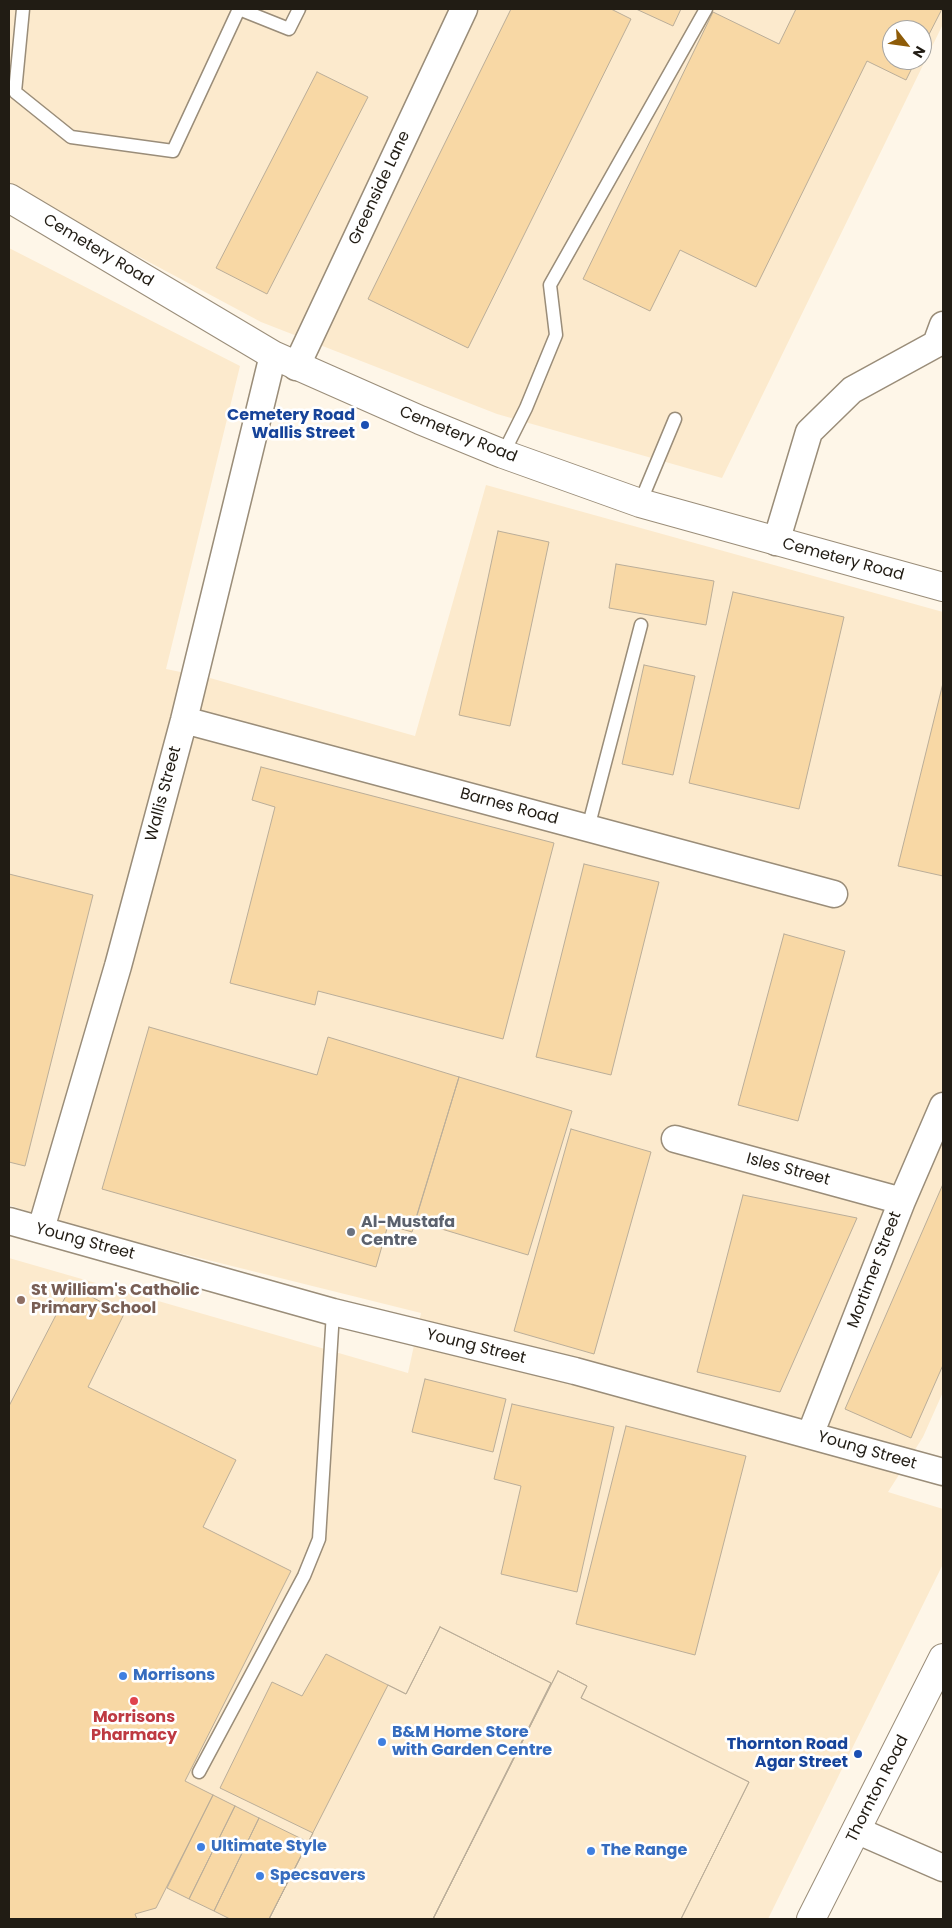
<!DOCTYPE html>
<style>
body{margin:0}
#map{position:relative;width:952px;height:1928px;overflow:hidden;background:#fef6e8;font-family:Poppins,sans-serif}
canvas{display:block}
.frame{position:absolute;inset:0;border:10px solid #211c14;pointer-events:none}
.north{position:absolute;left:882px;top:20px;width:50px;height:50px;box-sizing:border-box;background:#fff;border:1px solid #a6a4a1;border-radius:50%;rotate:120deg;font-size:14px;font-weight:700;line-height:20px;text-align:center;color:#211c14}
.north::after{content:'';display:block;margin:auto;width:18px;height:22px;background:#8e5c08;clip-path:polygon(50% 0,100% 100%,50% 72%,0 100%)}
</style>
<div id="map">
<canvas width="952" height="1928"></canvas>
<div class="frame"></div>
<div class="north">N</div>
</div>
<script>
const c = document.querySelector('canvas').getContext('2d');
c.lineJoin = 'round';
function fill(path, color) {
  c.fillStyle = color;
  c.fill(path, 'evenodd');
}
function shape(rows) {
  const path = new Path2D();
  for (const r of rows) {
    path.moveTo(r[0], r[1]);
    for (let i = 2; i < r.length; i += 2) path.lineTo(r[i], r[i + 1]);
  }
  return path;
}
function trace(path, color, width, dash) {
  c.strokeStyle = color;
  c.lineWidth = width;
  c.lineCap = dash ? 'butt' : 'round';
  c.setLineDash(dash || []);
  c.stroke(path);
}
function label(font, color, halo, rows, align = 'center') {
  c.font = font + ' Poppins,sans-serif';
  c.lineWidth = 5;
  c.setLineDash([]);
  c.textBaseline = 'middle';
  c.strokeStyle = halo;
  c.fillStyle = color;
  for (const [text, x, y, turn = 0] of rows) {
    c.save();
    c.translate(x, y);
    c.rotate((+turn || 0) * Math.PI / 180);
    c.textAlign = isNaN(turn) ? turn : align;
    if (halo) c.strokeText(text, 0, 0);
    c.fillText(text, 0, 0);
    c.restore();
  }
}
fill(shape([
 [9,9,943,9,943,24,722,478,497,414,261,322,9,187],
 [892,30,922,30,922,60,892,60],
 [9,248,240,366,166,669,210,678,415,736,486,485,943,612,943,1392,923,1437,888,1492,943,1509,943,1564,768,1919,9,1919,9,1258,408,1373,421,1313,79,1228,9,1205]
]), '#fceacd');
const building = shape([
 [511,9,611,9,631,19,468,348,368,299,511,9],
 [636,9,681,9,673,26,636,9],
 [796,9,942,9,922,48,922,30,892,30,892,60,916,60,906,80,867,61,756,287,680,250,650,311,583,279,713,12,779,44,796,9],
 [317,72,368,97,267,294,216,268,317,72],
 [498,531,549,542,510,726,459,715,498,531],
 [616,564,714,581,706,625,609,608,616,564],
 [733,592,844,617,799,809,689,783,733,592],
 [644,665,695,676,673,775,622,764,644,665],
 [943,683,943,876,898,866,943,683],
 [261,767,554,843,503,1039,318,991,315,1005,230,983,275,807,252,800,261,767],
 [584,864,659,882,611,1075,536,1057,584,864],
 [9,874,93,895,25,1166,9,1162,9,874],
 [784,934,845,951,798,1121,738,1105,784,934],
 [149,1027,317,1075,328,1037,459,1077,412,1232,388,1225,376,1267,102,1189,149,1027],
 [459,1077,572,1111,528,1255,415,1221,459,1077],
 [571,1129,651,1152,594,1354,514,1331,571,1129],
 [943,1184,943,1365,911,1438,845,1409,943,1184],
 [743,1195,857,1218,780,1392,697,1372,743,1195],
 [71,1286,124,1314,88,1387,236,1460,203,1527,291,1571,185,1781,213,1795,156,1908,135,1914,137,1919,9,1919,9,1406,71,1286],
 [425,1379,506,1399,493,1452,412,1432,425,1379],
 [512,1404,614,1427,577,1592,501,1574,521,1486,494,1479,512,1404],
 [626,1426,746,1456,695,1655,576,1624,626,1426],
 [440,1627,551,1683,433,1919,269,1919,313,1833,220,1788,272,1682,302,1696,326,1654,406,1694,440,1627],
 [440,1627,551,1683,433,1919,269,1919,388,1685,406,1694,440,1627],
 [558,1671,587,1686,581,1698,749,1782,681,1919,433,1919,558,1671],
 [558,1671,587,1686,581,1698,749,1782,681,1919,433,1919,558,1671],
 [213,1795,235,1806,189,1899,167,1888,213,1795],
 [235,1806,259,1818,214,1911,189,1899,235,1806],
 [259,1818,308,1842,269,1919,230,1919,214,1911,259,1818]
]);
fill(building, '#f8d8a5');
trace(building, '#bbae99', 1);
const lane = shape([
 [23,9,15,92,71,137,173,151,239,9,289,29,299,9],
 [503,454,526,408,556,335,550,285,706,9],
 [640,503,675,419],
 [588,828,641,625],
 [199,1772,304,1576,319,1539,333,1312]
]);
const street = shape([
 [296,367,464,9],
 [776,542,809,432,852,390,936,344,943,325],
 [184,720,834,894],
 [675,1139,902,1201],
 [9,1221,333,1312,575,1371,943,1472],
 [41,1229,118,966,184,720,273,355],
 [810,1435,902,1201,943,1106],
 [856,1830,943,1868]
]);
const secondary = shape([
 [9,198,273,355,420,420,503,454,640,503,943,587],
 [811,1919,943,1658]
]);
trace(lane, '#9a8d79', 15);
trace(street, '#9a8d79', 29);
trace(secondary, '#9a8d79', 30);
trace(lane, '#fff', 12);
trace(street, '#fff', 26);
trace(secondary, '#fff', 28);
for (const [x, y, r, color] of [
 [365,425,5,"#1a4fb4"],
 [351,1232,5,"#6b7280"],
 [21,1300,5,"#8d6e63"],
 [123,1676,5,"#3f7fe0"],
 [134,1701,5,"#e0444e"],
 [382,1742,5,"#3f7fe0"],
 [858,1754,5,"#1a4fb4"],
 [201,1847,5,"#3f7fe0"],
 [591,1851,5,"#3f7fe0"],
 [260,1876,5,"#3f7fe0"]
]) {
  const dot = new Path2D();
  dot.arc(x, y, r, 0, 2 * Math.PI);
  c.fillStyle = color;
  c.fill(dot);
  trace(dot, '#fff', 2);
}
label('16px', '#211c14', '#fff', [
 ["Greenside Lane",380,188,-65],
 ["Cemetery Road",98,251,31],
 ["Cemetery Road",458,435,22],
 ["Cemetery Road",843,560,15],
 ["Wallis Street",164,794,-75],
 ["Barnes Road",509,807,15],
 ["Isles Street",788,1170,15],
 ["Young Street",85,1242,15],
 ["Mortimer Street",875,1270,-69],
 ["Young Street",476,1347,14],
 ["Young Street",867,1451,16],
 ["Thornton Road",878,1789,-63]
]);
label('bold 16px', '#164399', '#fff', [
 ["Cemetery Road",355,416],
 ["Wallis Street",355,434],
 ["Thornton Road",848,1745],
 ["Agar Street",848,1763]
], 'right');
label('bold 16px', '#5b616d', '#fff', [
 ["Al-Mustafa",361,1223],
 ["Centre",361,1241]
], 'left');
label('bold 16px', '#785e54', '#fff', [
 ["St William's Catholic",31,1291],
 ["Primary School",31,1309]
], 'left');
label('bold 16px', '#366cbe', '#fff', [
 ["Morrisons",133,1676],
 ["B&M Home Store",392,1733],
 ["with Garden Centre",392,1751],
 ["Ultimate Style",211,1847],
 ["The Range",601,1851],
 ["Specsavers",270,1876]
], 'left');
label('bold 16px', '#be3a42', '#fff', [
 ["Morrisons",134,1718],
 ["Pharmacy",134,1736]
]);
</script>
